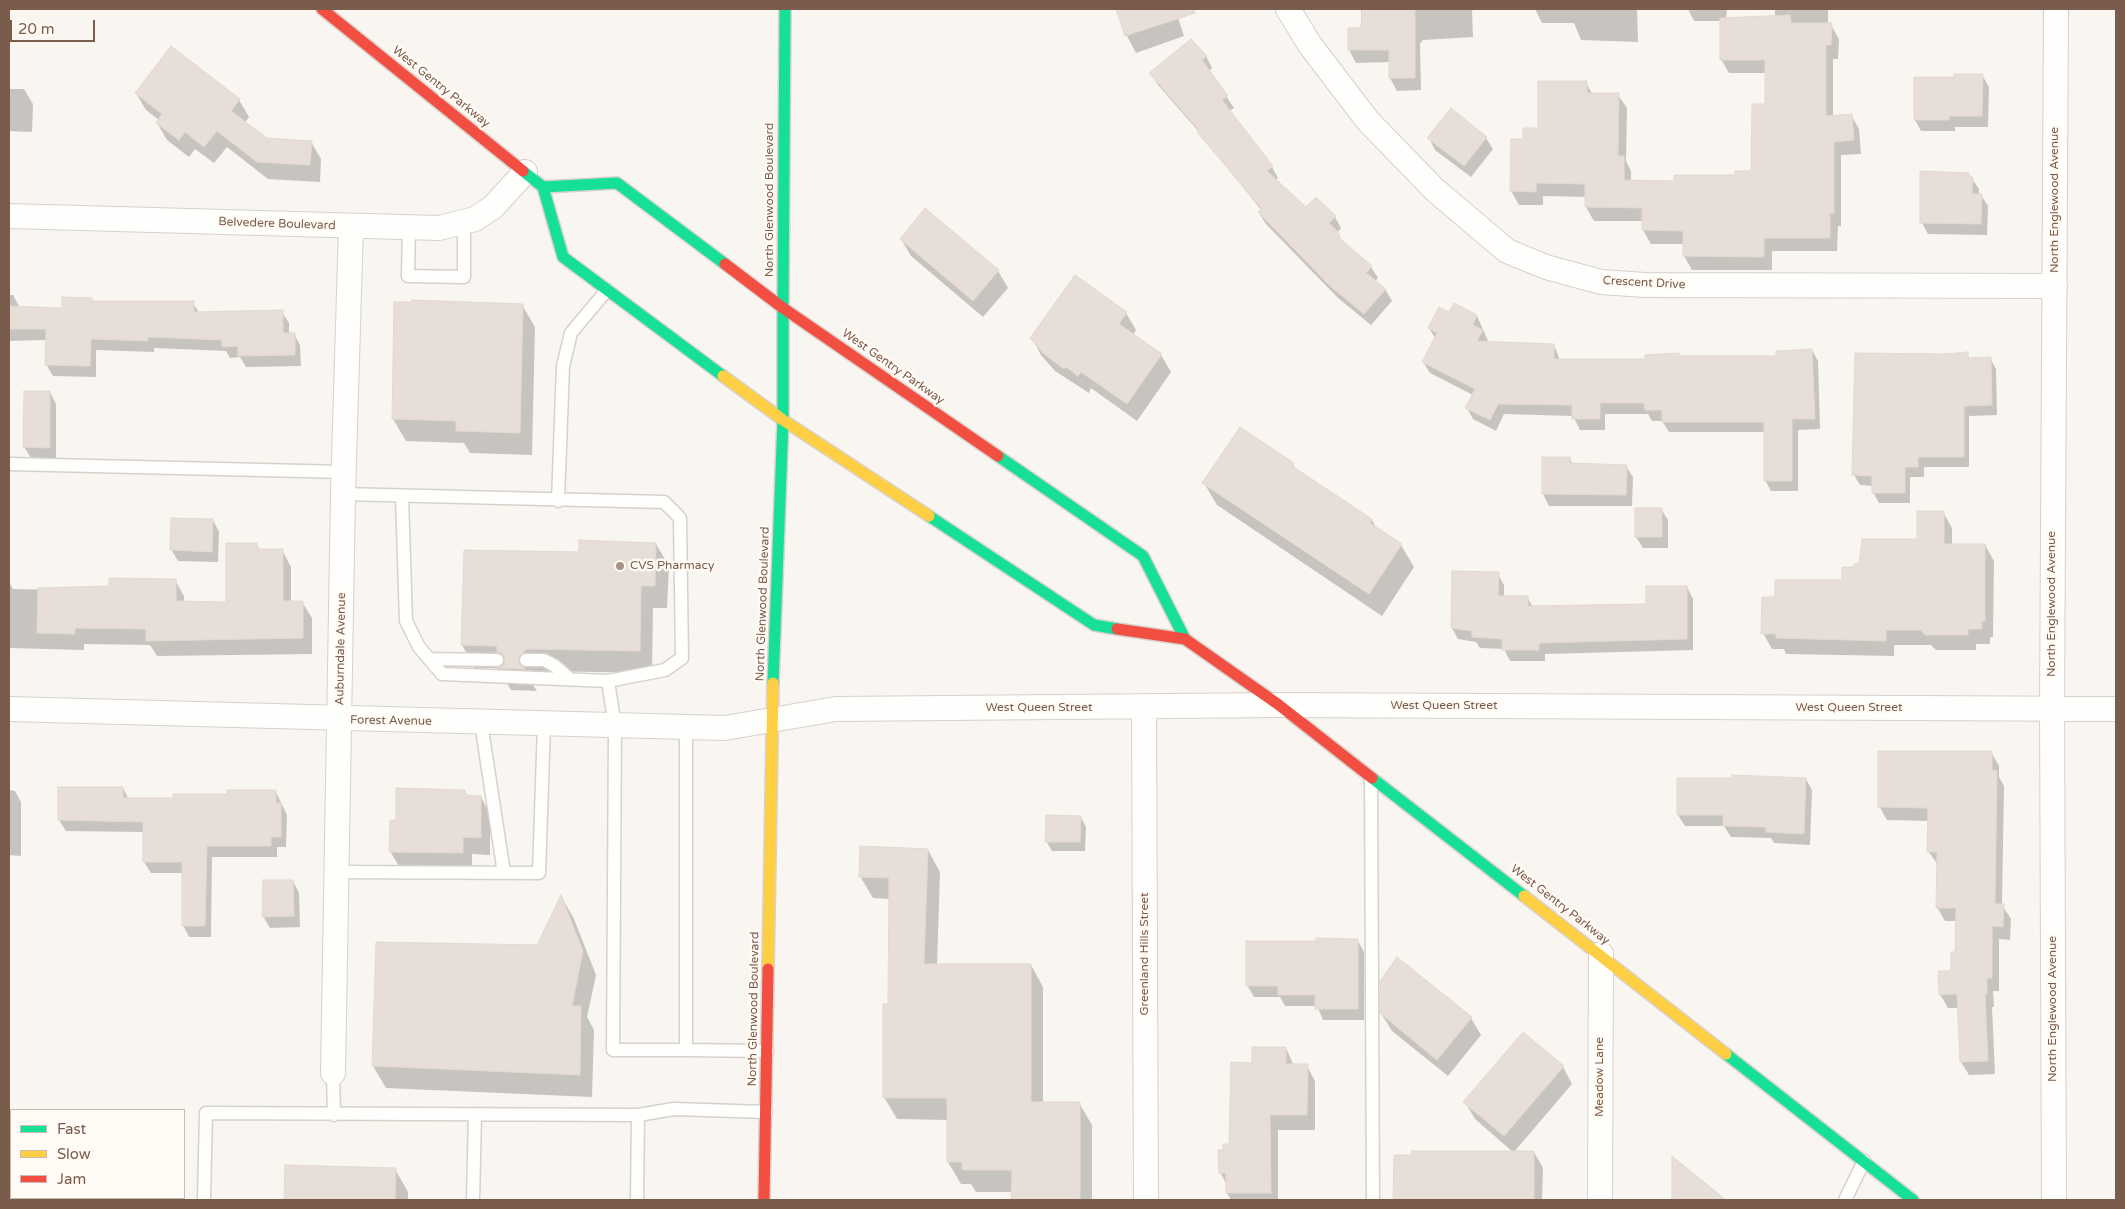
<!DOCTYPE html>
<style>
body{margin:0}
#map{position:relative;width:2125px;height:1209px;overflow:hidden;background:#f9f5f0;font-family:"Varela Round",sans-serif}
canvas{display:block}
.frame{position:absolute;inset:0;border:10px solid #7a5c4d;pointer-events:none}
.legend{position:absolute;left:10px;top:1109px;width:175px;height:90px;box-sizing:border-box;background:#fffaf3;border:1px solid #cabbb1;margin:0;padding:6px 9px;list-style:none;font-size:15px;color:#7a5c4d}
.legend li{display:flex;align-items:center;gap:10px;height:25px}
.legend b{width:25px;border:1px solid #cabbb1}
.scale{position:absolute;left:10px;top:20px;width:85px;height:22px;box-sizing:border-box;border:2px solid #7a5c4d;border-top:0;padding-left:6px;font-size:15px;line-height:18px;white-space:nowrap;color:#7a5c4d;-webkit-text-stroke:4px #fffaf3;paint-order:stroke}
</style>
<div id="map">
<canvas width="2125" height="1209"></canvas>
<div class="frame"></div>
<ul class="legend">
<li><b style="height:6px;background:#16e098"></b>Fast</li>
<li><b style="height:6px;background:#ffcf43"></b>Slow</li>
<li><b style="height:6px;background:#f24e42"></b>Jam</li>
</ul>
<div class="scale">20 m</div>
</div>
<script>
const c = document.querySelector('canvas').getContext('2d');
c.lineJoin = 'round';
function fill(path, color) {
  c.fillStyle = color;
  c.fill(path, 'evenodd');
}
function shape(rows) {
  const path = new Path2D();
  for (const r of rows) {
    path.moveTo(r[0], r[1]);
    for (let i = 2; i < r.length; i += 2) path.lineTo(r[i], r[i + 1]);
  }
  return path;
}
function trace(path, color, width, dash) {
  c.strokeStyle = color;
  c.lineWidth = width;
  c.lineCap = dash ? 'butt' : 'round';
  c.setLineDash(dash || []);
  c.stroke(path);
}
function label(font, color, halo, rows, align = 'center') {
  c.font = font + ' "Varela Round",sans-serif';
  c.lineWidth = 5;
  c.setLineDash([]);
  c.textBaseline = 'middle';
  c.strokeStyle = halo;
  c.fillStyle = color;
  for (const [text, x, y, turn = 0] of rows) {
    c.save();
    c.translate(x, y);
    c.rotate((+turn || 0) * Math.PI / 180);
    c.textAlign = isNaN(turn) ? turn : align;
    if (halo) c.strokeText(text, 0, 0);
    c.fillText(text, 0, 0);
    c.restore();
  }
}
fill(shape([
 [1118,9,1175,9,1184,36,1136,53,1127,36],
 [1361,9,1472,9,1473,37,1423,40,1420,44,1421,90,1397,91,1390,78,1390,62,1356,63,1349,50,1362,29],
 [1535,9,1637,9,1638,42,1581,40,1574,23,1542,23],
 [1688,9,1727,9,1726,19,1775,17,1775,9,1828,9,1828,25,1831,25,1839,39,1838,59,1833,59,1833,117,1851,115,1859,129,1861,154,1841,155,1841,226,1838,226,1837,251,1772,251,1772,270,1692,270,1684,256,1684,244,1651,244,1643,230,1643,221,1594,221,1586,207,1586,197,1543,196,1543,205,1519,205,1511,191,1512,140,1524,140,1539,129,1586,83,1593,95,1618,95,1627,108,1626,161,1631,171,1631,182,1675,182,1736,176,1752,172,1766,105,1766,73,1729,73,1721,59,1721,21,1694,21],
 [171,48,239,100,249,117,245,123,266,139,311,142,321,159,320,182,268,179,227,147,214,163,195,149,189,157,167,140,157,123,159,120,146,110,136,93],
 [1206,56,1212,68,1209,71,1234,108,1229,111,1272,167,1278,178,1276,180,1306,208,1335,217,1341,228,1337,233,1345,245,1371,267,1378,278,1375,281,1385,289,1392,301,1371,325,1338,298,1266,224,1259,213,1262,211,1200,133,1158,85,1151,73],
 [1982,75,1989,87,1988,127,1955,127,1955,131,1921,131,1915,120,1955,78],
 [9,89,24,89,33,104,32,132,9,131],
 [1429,138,1486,138,1493,149,1471,177,1435,150],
 [1969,174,1979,189,1979,195,1981,195,1988,206,1987,235,1928,234,1922,223],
 [901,239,998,271,1008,288,983,317,911,256],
 [1076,277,1126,313,1136,330,1133,335,1161,355,1171,372,1137,421,1091,388,1089,393,1055,371,1041,355,1032,338],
 [9,295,13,295,20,308,63,309,91,299,93,302,193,303,200,314,282,312,289,323,289,334,294,334,300,345,301,366,246,367,240,357,230,358,226,351,154,348,154,352,96,350,96,377,53,376,46,364,47,340,9,341],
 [396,303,522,305,535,327,532,455,470,453,464,443,406,441,393,419],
 [1450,313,1477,316,1489,343,1554,345,1560,360,1647,360,1679,354,1680,357,1777,357,1812,350,1818,361,1820,429,1798,430,1798,491,1771,491,1765,480,1765,432,1669,432,1662,421,1652,421,1648,414,1605,414,1605,430,1580,430,1573,416,1504,414,1496,431,1473,419,1467,408,1473,395,1430,373,1423,362,1435,338,1429,328],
 [1967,354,1970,359,1990,358,1996,369,1997,415,1969,416,1969,467,1924,467,1924,477,1910,477,1910,503,1879,503,1873,492,1873,486,1860,485,1854,475],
 [50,392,56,404,56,459,31,458,24,447],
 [1543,458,1569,458,1573,464,1626,466,1633,477,1632,506,1549,506,1543,494],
 [1293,464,1296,470,1372,520,1376,528,1401,545,1414,567,1382,616,1217,505,1204,483],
 [1661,509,1668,520,1668,548,1643,548,1636,537],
 [1943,512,1952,528,1952,545,1985,545,1994,561,1993,637,1990,637,1990,644,1976,644,1976,650,1936,650,1931,645,1894,645,1894,656,1786,654,1784,649,1772,649,1763,633,1777,598,1843,582,1860,565,1918,540],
 [213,520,219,532,218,562,178,561,171,549],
 [256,544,260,550,282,550,291,567,291,602,302,602,312,618,312,654,157,656,150,645,84,644,84,650,9,648,9,582,13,589,58,590,110,588,175,580,184,596,184,602,228,603],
 [656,544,669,566,667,608,653,608,652,673,539,671,531,682,537,691,511,690,498,668,475,668,462,645,465,551,580,553],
 [1498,574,1504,585,1504,597,1527,597,1533,607,1647,605,1687,587,1693,599,1693,650,1545,654,1545,661,1510,661,1504,649,1480,648,1476,642,1458,639,1452,628],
 [1991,752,1999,766,1999,777,2004,786,2002,905,2011,919,2010,940,1999,939,1999,991,1993,991,1994,1007,1992,1007,1995,1074,1969,1075,1961,1062,1959,1008,1948,1008,1940,994,1953,972,1956,953,1957,921,1945,921,1937,907,1938,865,1928,851,1929,821,1887,820,1879,806],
 [1806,779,1812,790,1810,845,1774,843,1771,838,1731,837,1724,826,1685,826,1678,815],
 [60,788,123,788,129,800,175,800,276,792,287,815,286,847,277,847,277,857,212,857,211,937,189,937,183,925,183,873,151,873,144,862,144,832,66,831,59,820],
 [9,790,15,791,21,802,21,856,9,855],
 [465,792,468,797,481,797,490,814,490,855,472,854,472,870,400,868,390,851,397,821],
 [1081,817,1086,827,1085,851,1052,851,1046,841],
 [928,850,940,872,937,965,1031,965,1043,987,1043,1103,1079,1103,1092,1125,1092,1200,1013,1200,1013,1192,976,1192,971,1184,961,1184,948,1162,948,1120,897,1119,884,1097,889,1005,890,899,873,898,860,876],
 [293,881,299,893,300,927,270,928,263,916],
 [562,898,574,919,596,975,587,1017,594,1030,592,1097,386,1088,373,1066,378,943,538,946],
 [1358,941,1364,952,1364,1020,1323,1020,1317,1006,1285,1006,1280,997,1254,997,1247,985],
 [1381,1013,1471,1018,1481,1035,1448,1076,1392,1031],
 [1286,1048,1294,1066,1307,1066,1315,1081,1315,1130,1278,1130,1278,1200,1231,1200,1227,1193,1227,1185,1220,1172,1224,1151,1231,1145,1253,1064],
 [1563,1067,1572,1084,1514,1152,1534,1152,1543,1168,1542,1200,1394,1200,1395,1156,1513,1152,1475,1119,1465,1102],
 [1673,1159,1724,1200,1673,1200],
 [286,1166,395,1169,408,1192,408,1200,285,1200]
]), '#0003');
const building = shape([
 [1116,9,1194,9,1195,13,1125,36,1116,9],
 [1362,9,1415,9,1415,78,1389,78,1389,50,1348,50,1348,28,1361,28,1362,9],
 [1790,15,1791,23,1832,23,1831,45,1826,45,1826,116,1852,114,1854,140,1834,142,1834,213,1830,213,1830,238,1764,238,1764,257,1683,256,1683,231,1642,230,1642,208,1585,207,1585,184,1536,183,1536,192,1510,191,1511,139,1523,139,1523,128,1538,128,1538,81,1587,81,1587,93,1619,93,1618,156,1624,156,1624,180,1674,181,1674,175,1735,175,1735,171,1751,171,1752,104,1765,104,1765,60,1720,60,1720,18,1790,15],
 [1191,39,1207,56,1202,60,1228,96,1222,100,1273,166,1267,171,1306,207,1316,197,1336,216,1329,223,1340,234,1338,237,1372,266,1366,273,1386,289,1364,314,1331,287,1258,212,1262,209,1197,132,1199,130,1149,73,1191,39],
 [171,46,240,99,231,111,267,138,312,141,310,165,257,162,217,131,204,147,185,132,179,140,156,123,162,114,135,93,171,46],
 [1954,74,1983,74,1982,116,1949,116,1949,120,1914,120,1914,77,1954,77,1954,74],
 [1451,108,1487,137,1464,166,1427,138,1451,108],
 [1920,171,1969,173,1970,177,1973,177,1972,194,1982,194,1981,224,1920,223,1920,171],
 [925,208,999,270,973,301,900,239,925,208],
 [1075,275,1127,312,1119,324,1162,354,1127,404,1081,372,1078,376,1066,367,1064,369,1044,354,1030,338,1075,275],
 [62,297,92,298,92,301,194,301,194,312,283,310,283,333,295,333,295,355,238,356,238,346,222,347,222,340,148,337,148,341,91,339,90,366,45,365,46,329,9,329,9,306,62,308,62,297],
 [412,300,523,304,520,433,456,431,456,421,392,419,394,302,412,302,412,300],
 [1454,303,1477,315,1473,325,1483,330,1477,341,1554,344,1554,359,1645,359,1645,355,1679,353,1679,356,1776,356,1776,351,1812,349,1815,419,1792,419,1792,481,1764,481,1764,422,1662,422,1662,410,1645,410,1644,403,1600,403,1600,419,1572,419,1572,405,1498,404,1490,420,1465,408,1475,389,1422,362,1437,333,1428,328,1439,307,1449,312,1454,303],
 [1968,352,1968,358,1991,357,1992,405,1964,406,1964,457,1918,457,1918,467,1905,467,1905,493,1872,493,1872,476,1852,475,1855,353,1945,354,1968,352],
 [24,391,50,391,50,448,23,447,24,391],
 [1240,427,1294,463,1292,466,1372,519,1370,523,1402,544,1369,594,1202,483,1240,427],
 [1542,457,1570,457,1570,463,1627,465,1626,495,1542,494,1542,457],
 [1635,508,1662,508,1662,537,1635,537,1635,508],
 [1917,511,1944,511,1944,544,1985,544,1985,621,1982,621,1982,629,1968,629,1968,635,1925,635,1921,630,1886,630,1886,641,1776,638,1776,634,1761,634,1762,597,1775,597,1775,580,1842,580,1842,567,1854,567,1854,564,1859,564,1862,539,1917,539,1917,511],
 [171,518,213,519,212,552,170,550,171,518],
 [579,540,656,543,655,586,641,586,640,651,526,649,518,660,519,664,526,669,497,668,504,665,505,660,502,653,497,652,497,646,461,645,464,550,579,552,579,540],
 [226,543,257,543,257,549,283,549,283,601,303,601,303,638,146,641,146,629,75,628,75,634,37,633,38,588,109,586,109,578,176,579,176,601,226,602,226,543],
 [1452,571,1499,572,1498,596,1528,596,1528,606,1643,604,1646,604,1646,586,1687,586,1687,639,1539,643,1539,650,1502,650,1502,639,1472,637,1472,631,1451,628,1452,571],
 [1878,751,1992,751,1992,770,1997,771,1995,904,2004,904,2003,927,1992,926,1992,978,1987,978,1987,994,1985,994,1988,1061,1960,1062,1957,994,1939,995,1938,971,1951,971,1951,952,1955,952,1956,908,1936,908,1937,852,1927,852,1928,808,1878,807,1878,751],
 [1732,775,1806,778,1804,834,1766,832,1766,827,1723,826,1723,815,1677,815,1677,778,1732,778,1732,775],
 [58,787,123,787,123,798,173,798,173,794,227,794,227,790,276,790,276,803,281,803,281,837,271,837,271,846,207,846,205,926,182,926,182,862,143,862,143,822,58,820,58,787],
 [396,788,465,790,465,795,481,796,481,838,463,837,463,853,389,852,390,820,396,820,396,788],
 [1046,815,1081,816,1080,842,1045,842,1046,815],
 [860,846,928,849,924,964,1031,964,1031,1102,1080,1102,1080,1200,1011,1200,1012,1170,962,1170,962,1162,947,1162,947,1098,883,1098,883,1004,888,1004,889,878,859,877,860,846],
 [263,880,293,880,294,916,262,917,263,880],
 [561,895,583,951,572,1006,581,1006,580,1075,372,1066,376,942,537,945,561,895],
 [1316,938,1358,939,1358,1009,1315,1009,1315,995,1278,995,1278,986,1246,986,1246,941,1316,941,1316,938],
 [1397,957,1472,1017,1437,1060,1380,1013,1380,981,1397,957],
 [1523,1032,1564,1066,1504,1136,1463,1102,1523,1032],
 [1252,1047,1286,1047,1286,1064,1308,1064,1307,1115,1270,1115,1271,1193,1226,1193,1226,1173,1219,1173,1218,1150,1223,1150,1223,1144,1229,1144,1231,1062,1252,1063,1252,1047],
 [1412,1151,1534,1151,1534,1200,1393,1200,1394,1155,1411,1155,1412,1151],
 [1672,1156,1726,1200,1672,1200,1672,1156],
 [285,1165,396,1168,395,1200,284,1200,285,1165]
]);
fill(building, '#e6ded7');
trace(building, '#e2d8d2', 1);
const lane = shape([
 [409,227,408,276,464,277,464,222],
 [9,464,346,472],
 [343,494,664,502,680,518,682,658,665,670,608,681,615,726,613,1050,686,1050,686,728],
 [402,497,406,621,419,647,442,674,608,681],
 [558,501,563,366,571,333,607,290],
 [429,659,497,660],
 [526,660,544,660,555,666,570,679],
 [481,723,504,873],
 [1371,778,1373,1200],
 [337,872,539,873,544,724],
 [686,1050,767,1051],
 [333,1073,334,1115],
 [638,1115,674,1109,766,1112],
 [204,1200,206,1113,638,1115,637,1200],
 [473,1200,475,1115],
 [1845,1200,1864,1161]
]);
const street = shape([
 [1288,9,1310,45,1368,121,1435,190,1507,251,1546,267,1601,282,1645,285,2055,286],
 [9,216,439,228,475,219,493,207,525,172],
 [1144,708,1146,1200],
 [9,709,725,728,836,709,1279,705,2116,709],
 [333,1073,343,494,351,226],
 [1600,1200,1601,954],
 [2054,1200,2052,709,2056,9]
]);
const fast = shape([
 [523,171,543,187,563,257,723,376],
 [543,187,617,183,725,264],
 [783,308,785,9],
 [998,456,1143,556,1185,639],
 [929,516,1094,625,1117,629],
 [773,683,783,420,783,308],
 [1372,778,1524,896],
 [1726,1054,1913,1200]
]);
const slow = shape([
 [723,376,783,420,929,516],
 [1524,896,1726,1054],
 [768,969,773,683]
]);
const jam = shape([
 [322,9,523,171],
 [725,264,783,308,998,456],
 [1117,629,1185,639,1279,705,1372,778],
 [764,1200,768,969]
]);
trace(lane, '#d7d1cb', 15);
trace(street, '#d7d1cb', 26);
trace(fast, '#d9d2cb', 14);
trace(slow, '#d9d2cb', 14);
trace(jam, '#d9d2cb', 14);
trace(lane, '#fefefd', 12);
trace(street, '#fefefd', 24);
trace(fast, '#16e098', 11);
trace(slow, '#ffcf43', 11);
trace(jam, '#f24e42', 11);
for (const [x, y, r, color] of [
 [620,566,5,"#a69286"]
]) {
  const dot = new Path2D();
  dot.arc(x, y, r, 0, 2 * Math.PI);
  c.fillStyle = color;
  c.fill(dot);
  trace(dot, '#fffaf3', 2);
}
label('12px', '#7a5c4d', '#fffaf3', [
 ["West Gentry Parkway",441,87,39],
 ["North Glenwood Boulevard",770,200,-90],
 ["North Englewood Avenue",2055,200,-90],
 ["Belvedere Boulevard",277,224,2],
 ["Crescent Drive",1644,283,3],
 ["West Gentry Parkway",893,367,35],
 ["North Glenwood Boulevard",763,604,-88],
 ["North Englewood Avenue",2052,604,-90],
 ["Auburndale Avenue",341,649,-89],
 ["West Queen Street",1444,706],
 ["West Queen Street",1039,708],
 ["West Queen Street",1849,708],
 ["Forest Avenue",391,721,1],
 ["West Gentry Parkway",1560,905,38],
 ["Greenland Hills Street",1145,954,-90],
 ["North Glenwood Boulevard",754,1009,-89],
 ["North Englewood Avenue",2053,1009,-90],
 ["Meadow Lane",1600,1077,-90]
]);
label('12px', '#7a5c4d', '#fffaf3', [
 ["CVS Pharmacy",630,566]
], 'left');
</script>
